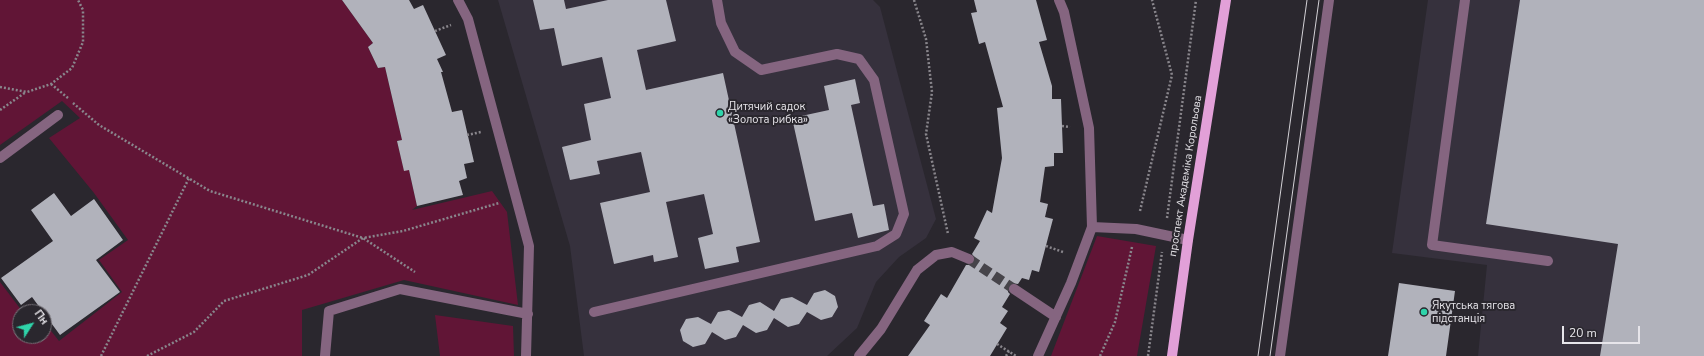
<!DOCTYPE html>
<meta charset="utf-8">
<style>
body{margin:0}
#map{position:relative;width:1704px;height:356px;overflow:hidden;background:#2a272e;font-family:"Nunito Sans",sans-serif}
canvas{display:block}
.north{position:absolute;left:12px;top:304px;width:40px;height:40px;box-sizing:border-box;background:#2a272e;border:1px solid #767379;border-radius:50%;rotate:54deg;font-size:11px;font-weight:700;line-height:16px;text-align:center;color:#e7e5ea}
.north::after{content:'';display:block;margin:auto;width:14px;height:18px;background:#2fd4aa;clip-path:polygon(50% 0,100% 100%,50% 72%,0 100%)}
.scale{position:absolute;left:1562px;top:326px;width:78px;height:18px;box-sizing:border-box;border:2px solid #e7e5ea;border-top:0;padding-left:5px;font-size:12px;line-height:14px;white-space:nowrap;color:#e7e5ea;-webkit-text-stroke:3px #2a272e;paint-order:stroke}
</style>
<div id="map">
<canvas width="1704" height="356"></canvas>
<div class="north">Пн</div>
<div class="scale">20 m</div>
</div>
<script>
const c = document.querySelector('canvas').getContext('2d');
c.lineJoin = 'round';
function fill(path, color) {
  c.fillStyle = color;
  c.fill(path, 'evenodd');
}
function shape(rows) {
  const path = new Path2D();
  for (const r of rows) {
    path.moveTo(r[0], r[1]);
    for (let i = 2; i < r.length; i += 2) path.lineTo(r[i], r[i + 1]);
  }
  return path;
}
function trace(path, color, width, dash) {
  c.strokeStyle = color;
  c.lineWidth = width;
  c.lineCap = dash ? 'butt' : 'round';
  c.setLineDash(dash || []);
  c.stroke(path);
}
function label(font, color, halo, rows, align = 'center') {
  c.font = font + ' "Nunito Sans",sans-serif';
  c.lineWidth = 4;
  c.setLineDash([]);
  c.textBaseline = 'middle';
  c.strokeStyle = halo;
  c.fillStyle = color;
  for (const [text, x, y, turn = 0] of rows) {
    c.save();
    c.translate(x, y);
    c.rotate((+turn || 0) * Math.PI / 180);
    c.textAlign = isNaN(turn) ? turn : align;
    if (halo) c.strokeText(text, 0, 0);
    c.fillText(text, 0, 0);
    c.restore();
  }
}
fill(shape([
 [498,0,873,0,880,7,936,219,926,238,899,257,876,282,857,328,827,356,584,356,570,246],
 [1428,0,1704,0,1704,356,1478,356,1487,265,1392,253]
]), '#36313d');
fill(shape([
 [0,0,342,0,373,43,368,47,378,68,385,67,402,140,397,141,404,170,409,170,417,206,412,210,492,191,507,212,518,305,404,280,302,310,302,356,0,356,0,282,22,311,30,304,36,312,20,312,20,336,44,336,44,322,59,341,122,292,99,260,128,240,94,193,49,138,80,118,62,101,0,145],
 [1097,236,1156,246,1137,356,1051,356],
 [435,315,513,326,514,356,440,356]
]), '#611536');
fill(shape([
 [342,0,409,0,414,9,423,5,446,55,437,59,443,72,441,72,452,112,462,110,474,162,464,164,467,178,459,181,463,195,417,206,409,170,404,171,397,141,402,140,385,67,378,68,368,47,373,43],
 [533,0,564,0,566,9,608,0,666,0,676,41,637,50,646,90,723,73,760,242,736,247,739,262,705,269,698,238,713,234,704,194,666,202,678,257,654,262,653,255,614,264,600,203,650,192,641,152,597,161,600,174,570,180,562,147,591,140,584,104,611,98,602,57,562,66,554,28,540,30],
 [974,0,1036,0,1047,40,1039,42,1052,86,1052,99,1061,99,1063,153,1054,153,1054,166,1045,167,1040,202,1048,204,1045,217,1053,219,1039,272,1032,270,1029,280,1022,278,1018,284,1011,283,1008,286,1008,292,1010,294,1002,307,1008,311,1000,323,1007,328,990,356,908,356,930,325,924,321,941,294,947,298,966,265,970,265,975,262,975,258,972,254,980,241,974,238,987,210,992,213,1002,158,997,108,1003,107,985,42,979,44,971,13,977,12],
 [1520,0,1704,0,1704,356,1600,356,1618,244,1486,224],
 [855,79,860,103,851,105,873,206,884,204,889,230,858,238,852,213,815,221,792,118,829,110,824,86],
 [54,193,71,216,94,199,123,240,96,260,120,292,60,335,32,297,21,305,1,278,53,241,31,210],
 [1399,283,1455,291,1446,356,1388,356],
 [825,290,835,296,838,307,832,317,821,320,807,312,799,324,788,327,774,318,767,330,756,333,743,325,736,337,725,340,712,332,705,344,693,347,683,341,680,330,686,319,698,317,711,324,718,312,729,310,742,317,749,305,760,302,774,311,781,299,792,297,807,305,814,293]
]), '#b1b2bb');
trace(shape([
 [969,259,1014,289]
]), '#46444a', 10, [10, 5]);
trace(shape([
 [914,0,926,39,932,92,926,134,948,234],
 [435,31,451,25],
 [51,84,68,98],
 [0,87,27,92,51,84,72,68,83,42,83,10,78,0],
 [73,103,99,125,210,191,363,238,415,272],
 [0,110,26,92],
 [1062,126,1070,127],
 [467,135,481,132],
 [1140,211,1172,75,1152,0],
 [1167,218,1196,0],
 [1046,246,1063,252],
 [997,344,1016,356],
 [101,356,189,178],
 [147,356,194,332,224,301,308,275,363,238,403,231,499,203],
 [1006,356,1009,351],
 [1100,356,1115,322,1132,247],
 [1148,356,1162,252]
]), '#89868c', 2.5, [2, 2]);
trace(shape([
 [458,0,468,19,529,246,526,356],
 [1059,0,1064,12,1089,128,1092,227],
 [1465,0,1432,245,1548,261],
 [0,158,58,115],
 [1014,289,1056,317],
 [594,312,877,246,896,234,904,214,874,80,859,59,837,54,761,70,735,52,721,23,717,0],
 [325,356,329,311,400,289,528,314],
 [859,356,881,329,917,270,936,255,952,252,969,259],
 [1038,356,1071,283,1092,227,1136,229,1188,240],
 [1280,356,1329,0]
]), '#856580', 10);
trace(shape([
 [1172,356,1188,240,1226,0]
]), '#e2a0d8', 10);
trace(shape([
 [1258,356,1307,0],
 [1270,356,1319,0]
]), '#d4d2d7', 1);
for (const [x, y, r, color] of [
 [720,113,4,"#2fd4aa"],
 [1424,312,4,"#2fd4aa"]
]) {
  const dot = new Path2D();
  dot.arc(x, y, r, 0, 2 * Math.PI);
  c.fillStyle = color;
  c.fill(dot);
  trace(dot, '#2a272e', 1.5);
}
label('11px', '#e7e5ea', '#2a272e', [
 ["Дитячий садок",728,107],
 ["«Золота рибка»",728,120],
 ["Якутська тягова",1432,306],
 ["підстанція",1432,319]
], 'left');
label('11px', '#e7e5ea', '#2a272e', [
 ["проспект Академіка Корольова",1186,176,-81]
]);
</script>
